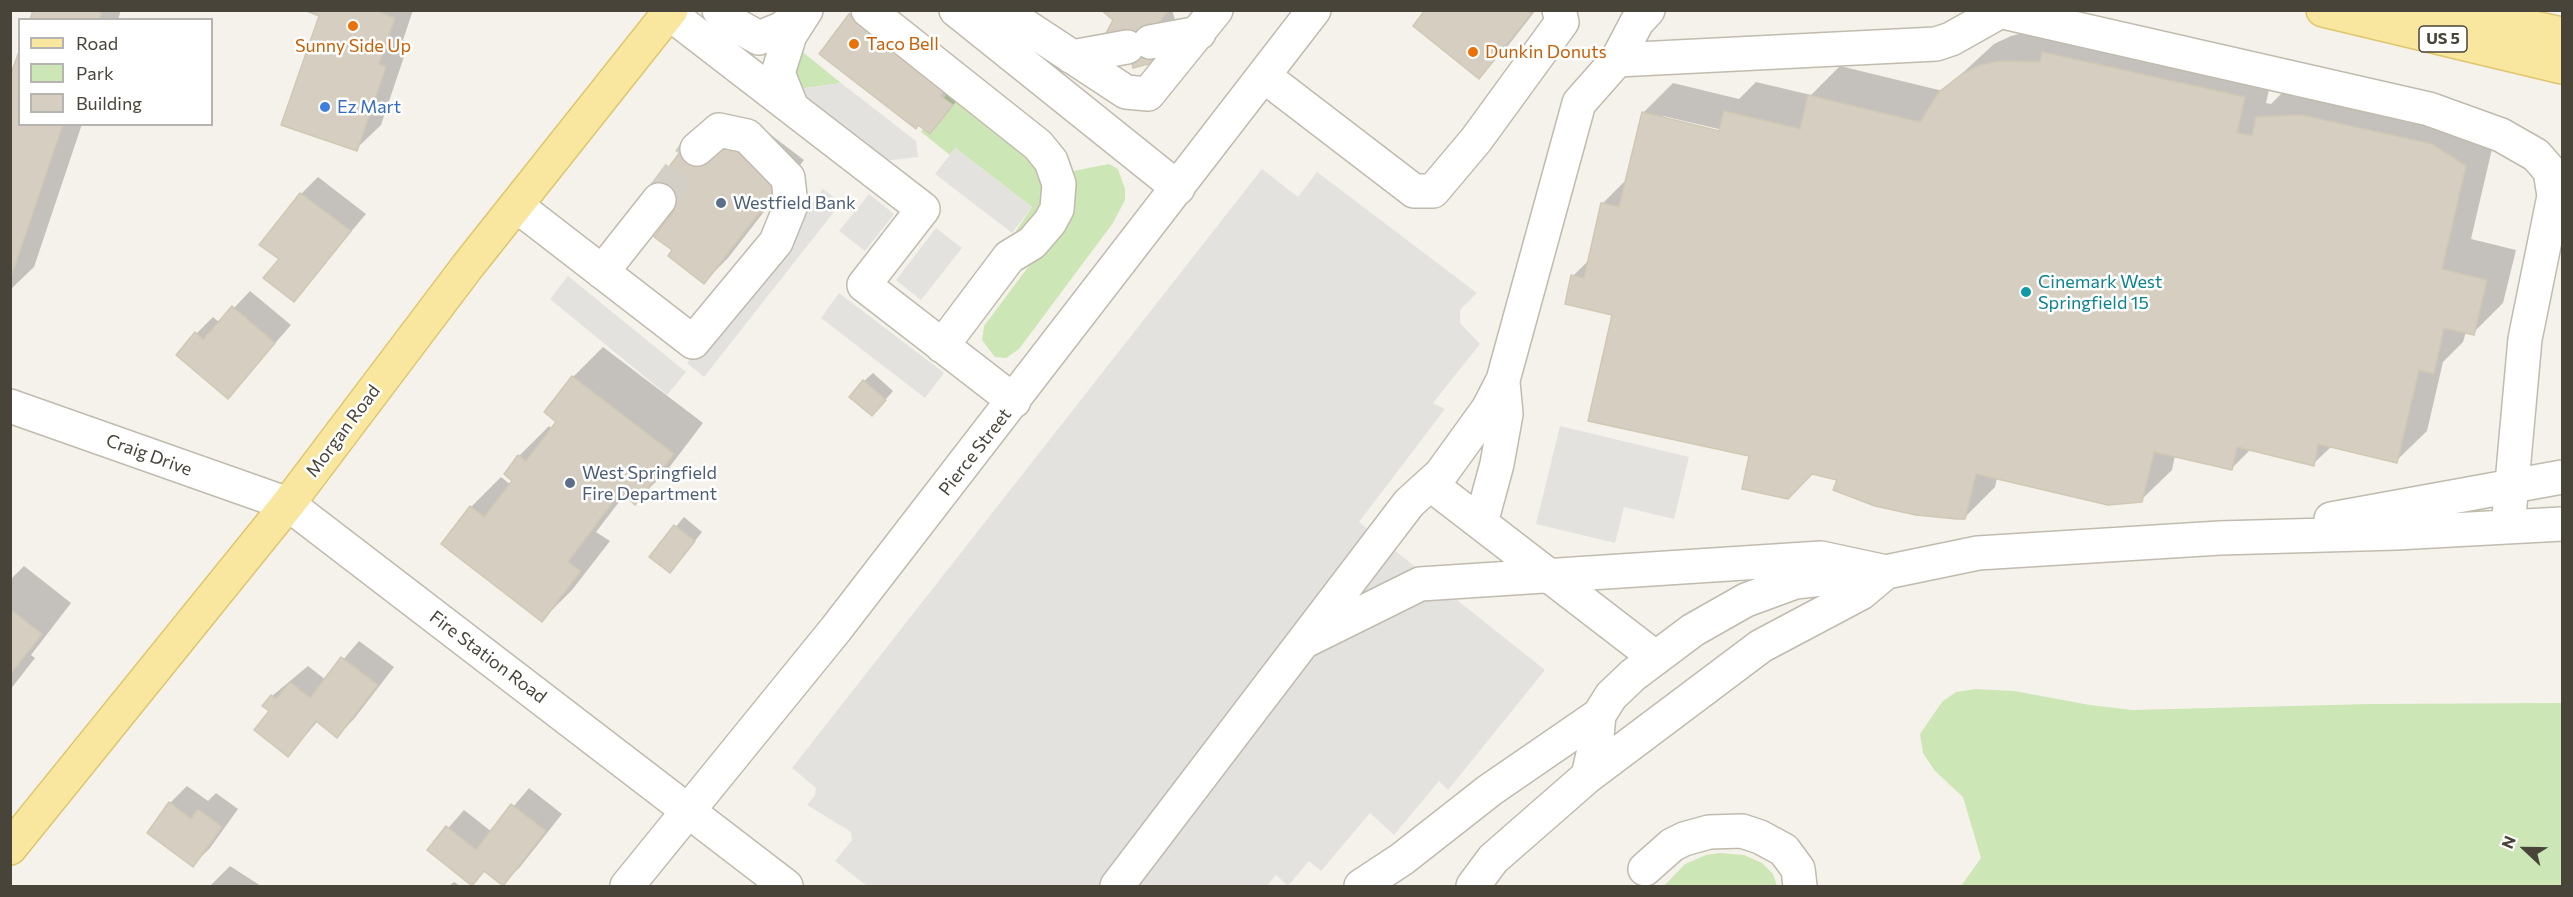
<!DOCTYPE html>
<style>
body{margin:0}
#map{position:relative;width:2573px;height:897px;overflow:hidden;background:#f5f2eb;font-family:Commissioner,sans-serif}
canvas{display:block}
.frame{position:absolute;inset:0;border:12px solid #494439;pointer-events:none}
.legend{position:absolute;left:18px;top:18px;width:195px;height:108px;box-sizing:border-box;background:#fff;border:2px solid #b6b4b0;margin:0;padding:8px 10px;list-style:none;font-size:18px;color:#494439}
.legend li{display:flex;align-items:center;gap:12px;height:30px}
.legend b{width:30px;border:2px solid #b6b4b0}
.north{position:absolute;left:2495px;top:819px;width:60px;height:60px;-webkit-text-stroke:4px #fff;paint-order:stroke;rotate:292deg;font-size:16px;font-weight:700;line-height:24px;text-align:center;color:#494439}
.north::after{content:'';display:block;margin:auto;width:21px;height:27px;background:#494439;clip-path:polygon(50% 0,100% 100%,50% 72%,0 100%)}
</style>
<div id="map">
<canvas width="2573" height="897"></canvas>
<div class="frame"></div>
<ul class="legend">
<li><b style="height:8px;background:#f9e79f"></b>Road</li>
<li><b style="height:16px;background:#cde6b6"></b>Park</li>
<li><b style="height:16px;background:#d6cfc1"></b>Building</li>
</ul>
<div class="north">N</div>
</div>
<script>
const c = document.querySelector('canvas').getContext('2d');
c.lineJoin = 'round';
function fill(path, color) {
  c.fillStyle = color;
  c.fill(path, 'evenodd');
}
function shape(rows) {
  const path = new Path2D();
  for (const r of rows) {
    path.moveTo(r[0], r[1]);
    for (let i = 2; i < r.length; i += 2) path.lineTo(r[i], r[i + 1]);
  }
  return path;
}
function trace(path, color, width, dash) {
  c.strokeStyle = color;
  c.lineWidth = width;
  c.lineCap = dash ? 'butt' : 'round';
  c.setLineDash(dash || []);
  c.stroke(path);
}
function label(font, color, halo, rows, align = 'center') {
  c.font = font + ' Commissioner,sans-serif';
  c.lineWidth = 5;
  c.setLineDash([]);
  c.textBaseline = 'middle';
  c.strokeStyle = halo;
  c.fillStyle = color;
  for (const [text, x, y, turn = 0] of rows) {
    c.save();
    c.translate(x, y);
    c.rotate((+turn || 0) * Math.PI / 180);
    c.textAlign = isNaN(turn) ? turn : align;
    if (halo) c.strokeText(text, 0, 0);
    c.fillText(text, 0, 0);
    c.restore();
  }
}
fill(shape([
 [799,49,841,83,799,89,791,60],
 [949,91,1031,157,1044,185,1041,212,1016,236,1016,231,1032,207,955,148,950,155,921,132,923,129,931,134,953,105,944,98],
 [1109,164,1118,169,1125,189,1125,200,1113,223,1019,349,1006,358,995,357,982,340,984,326,1073,207,1076,192,1073,171],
 [1976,689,2014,691,2090,705,2132,710,2371,704,2562,703,2562,886,1961,886,1981,858,1963,797,1935,771,1923,753,1920,734,1942,702,1956,692],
 [1720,853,1744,855,1762,863,1773,874,1777,886,1664,886,1685,864,1706,855]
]), '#cde6b6');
fill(shape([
 [841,83,916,141,918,157,884,161,792,90],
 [955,148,1032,207,1012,233,935,174],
 [1262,169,1298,197,1317,172,1477,293,1460,310,1460,323,1480,344,1433,403,1445,409,1359,522,1545,670,1448,790,1439,781,1394,835,1370,813,1321,871,1309,861,1288,886,1276,875,1267,886,867,886,835,861,852,840,851,832,807,805,815,795,816,788,792,768],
 [823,189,841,203,704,377,687,363],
 [869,194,894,214,865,251,839,231],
 [936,228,962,248,921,300,896,280],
 [568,276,686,372,667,395,550,299],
 [839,293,944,373,925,398,821,318],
 [1560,426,1689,457,1674,519,1624,507,1615,543,1536,524]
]), '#e4e2df');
fill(shape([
 [34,10,121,10,118,20,31,20],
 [308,10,413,10,403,40,409,42,381,125,356,149,321,15],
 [855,10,908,30,914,24,923,32,920,37,969,87,930,132,850,15],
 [1103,10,1172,10,1180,36,1155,61],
 [1427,10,1536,10,1503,52,1479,77],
 [2031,31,2274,67,2266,103,2271,104,2287,88,2495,136,2471,239,2516,250,2503,303,2473,333,2466,332,2463,342,2443,362,2427,431,2396,461,2332,446,2313,464,2251,449,2231,469,2175,455,2172,470,2141,500,1997,478,1995,487,1965,517,1839,479,1613,314,1573,276,1590,259,1603,203,1628,178,1643,113,1673,83,1739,99,1756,82,1811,95,1840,66,1943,91,1994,44,2011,36],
 [1663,116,1727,131,1726,134,1663,119],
 [10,81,20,124,82,124,34,267,10,290],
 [754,122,804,160,728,258,704,282,670,255],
 [318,177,366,214,293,300,281,259,301,194],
 [250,291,291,325,228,397,196,334,213,317,220,323],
 [603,347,703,423,665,473,635,502,626,493,596,532,610,541,572,590,542,620,443,544,471,507,501,477,511,485,519,456,549,426,552,429,558,421,546,412,573,377],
 [873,373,893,391,880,406,864,381],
 [684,517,702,532,678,562,651,556],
 [24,566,71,603,31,655,35,658,10,690,10,580],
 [359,641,394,667,354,719,337,736,318,721,288,755,271,711,272,696,308,666,326,680],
 [187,786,208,801,216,793,238,809,210,848,193,865,170,803],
 [529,788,562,814,520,867,503,884,486,870,472,884,429,850,464,810,492,832],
 [230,866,261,886,210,886],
 [454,882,460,886,449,886]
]), '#0003');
const building = shape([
 [33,10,102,10,99,20,30,20,33,10],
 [304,10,374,10,395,18,379,64,386,67,357,151,281,125,319,16,304,10],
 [1101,10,1169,10,1156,26,1147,29,1156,62,1133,68,1127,44,1106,33,1113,20,1101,10],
 [1425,10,1527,10,1531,14,1479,79,1413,26,1425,10],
 [849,14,946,88,940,96,953,105,930,134,918,125,916,129,819,54,849,14],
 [20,49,20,124,63,124,10,280,10,76,20,49],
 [2042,52,2245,97,2237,133,2252,136,2256,117,2301,115,2432,144,2466,166,2442,269,2487,280,2474,335,2444,328,2434,374,2419,370,2397,463,2318,444,2314,466,2237,447,2232,470,2154,452,2142,502,2108,505,1976,474,1965,519,1957,519,1916,515,1875,506,1833,490,1837,480,1812,474,1788,499,1742,489,1749,456,1588,421,1612,315,1565,304,1571,275,1584,278,1601,203,1619,207,1642,112,1719,131,1724,111,1800,129,1808,95,1920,122,1939,92,1962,74,1980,65,2000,61,2040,62,2042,52],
 [729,145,781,185,704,284,668,256,672,250,654,237,673,212,649,193,681,151,729,145],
 [300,193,351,231,294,302,263,278,279,259,259,245,300,193],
 [232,306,275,343,228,399,176,355,195,332,203,340,232,306],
 [572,376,674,454,635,505,621,491,568,562,581,571,542,622,441,544,470,506,484,517,512,481,504,474,518,455,526,461,556,422,544,412,572,376],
 [863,380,886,400,872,416,849,397,863,380],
 [674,525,695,541,670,573,649,557,674,525],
 [10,609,42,634,10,675,10,609],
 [341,657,378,685,337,738,316,721,288,757,254,730,269,711,262,706,271,695,276,699,290,682,310,698,341,657],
 [169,802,191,819,198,809,222,827,193,867,147,833,169,802],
 [511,804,546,831,503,886,484,871,472,886,427,850,446,826,476,850,511,804]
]);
fill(building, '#d6cfc1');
trace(building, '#d0c8b4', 1.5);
trace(shape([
 [659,200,697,149]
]), '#d3cfc7', 33, [33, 16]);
const minor = shape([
 [719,10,734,24,759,38,781,29,802,14],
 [868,10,1038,145,1051,161,1059,184,1057,209,1050,222,1032,243,1009,257,942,346],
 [956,10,1178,188],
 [1001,10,1126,92,1148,94,1216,10],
 [1994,10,2429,109,2501,135,2536,155,2550,171,2554,196,2525,339,2508,527],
 [669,13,923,209,864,285,1014,401],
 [1150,42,1199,33],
 [1072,57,1127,47],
 [1617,60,1936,44,1951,39,1999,12],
 [1264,76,1414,191,1433,191,1476,140,1562,22,1559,10],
 [792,108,778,73,790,35,806,10],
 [517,206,693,342,776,242,791,205,788,178,747,136,719,130,697,149],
 [602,272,659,200],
 [10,406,288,504,786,886],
 [1430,484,1656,658],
 [2331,519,2562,477],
 [1481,523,1497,464,1506,414,1503,382],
 [1303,642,1420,584,1821,558,1886,572,1978,553,2220,538,2396,533,2562,524],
 [1645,869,1672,845,1684,839,1709,832,1742,831,1760,837,1784,850,1798,869,1800,886],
 [627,886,836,629,1314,10],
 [1117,886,1409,503,1441,474,1488,409,1503,380,1579,103,1617,60,1637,22,1648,10],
 [1361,886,1402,859,1490,790,1599,715],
 [1473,886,1493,859,1588,776,1761,646,1861,593,1886,572,1795,582,1746,600,1693,630,1633,675,1611,696,1599,715,1597,736,1588,776]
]);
const major = shape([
 [2323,10,2562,67],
 [2395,18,2475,15,2562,34],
 [10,848,288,504,467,267,671,10]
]);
trace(minor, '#c0bbae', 36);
trace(major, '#dec66f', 36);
trace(minor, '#fff', 33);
trace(major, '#f9e79f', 33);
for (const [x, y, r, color] of [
 [353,26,6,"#e8710a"],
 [854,44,6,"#e8710a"],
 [1473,52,6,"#e8710a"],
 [325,107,6,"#3f7fe0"],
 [721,203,6,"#5c6f8a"],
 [2026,292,6,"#0f9aa8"],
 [570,483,6,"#5c6f8a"]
]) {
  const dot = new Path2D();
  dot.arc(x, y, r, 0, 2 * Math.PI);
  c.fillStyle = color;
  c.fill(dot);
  trace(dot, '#fff', 2);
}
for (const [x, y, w] of [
 [2443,39,48]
]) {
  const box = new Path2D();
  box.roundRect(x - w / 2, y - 13, w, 26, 4.5);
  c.fillStyle = '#fff';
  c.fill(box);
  trace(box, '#494439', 1.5);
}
label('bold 16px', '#494439', null, [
 ["US 5",2443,39]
]);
label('18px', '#c56008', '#fff', [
 ["Taco Bell",866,44],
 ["Sunny Side Up",353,46,"center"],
 ["Dunkin Donuts",1485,52]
], 'left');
label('18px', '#366cbe', '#fff', [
 ["Ez Mart",337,107]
], 'left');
label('18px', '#4e5e75', '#fff', [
 ["Westfield Bank",733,203],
 ["West Springfield",582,473],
 ["Fire Department",582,494]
], 'left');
label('18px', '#0d838f', '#fff', [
 ["Cinemark West",2038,282],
 ["Springfield 15",2038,303]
], 'left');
label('18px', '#494439', '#fff', [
 ["Morgan Road",343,431,-53],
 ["Pierce Street",975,452,-52],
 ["Craig Drive",149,455,20],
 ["Fire Station Road",488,657,37]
]);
</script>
